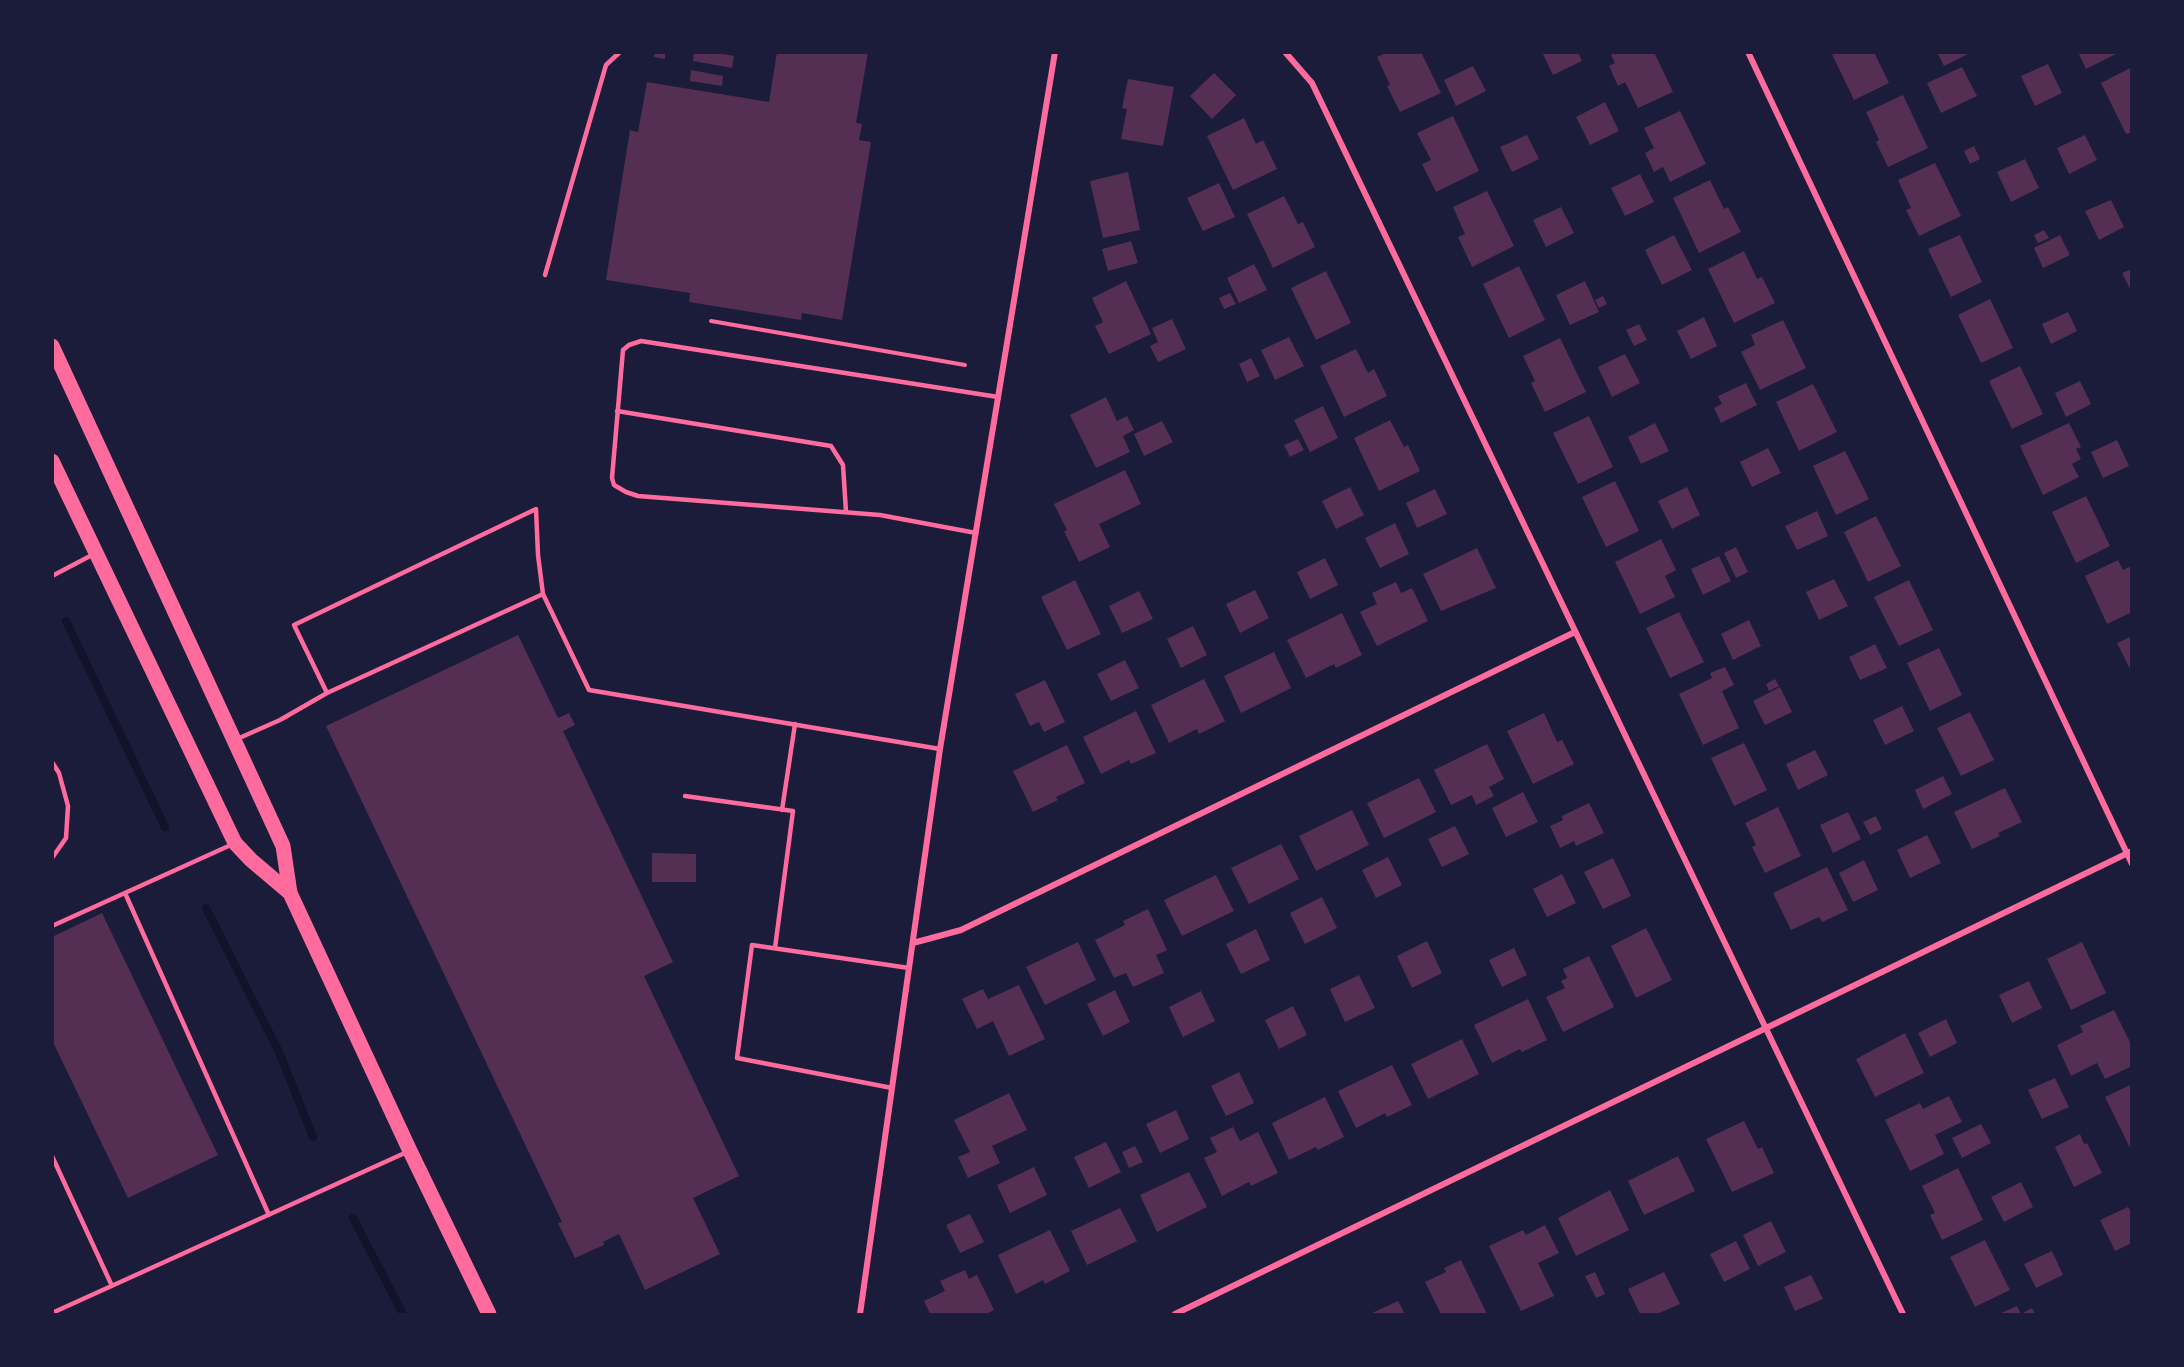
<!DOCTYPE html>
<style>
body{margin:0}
#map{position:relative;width:2184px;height:1367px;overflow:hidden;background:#1b1b3a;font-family:Poppins,sans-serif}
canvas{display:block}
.frame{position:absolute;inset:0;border:54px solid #1b1b3a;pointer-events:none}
</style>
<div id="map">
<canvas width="2184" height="1367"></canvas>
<div class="frame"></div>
</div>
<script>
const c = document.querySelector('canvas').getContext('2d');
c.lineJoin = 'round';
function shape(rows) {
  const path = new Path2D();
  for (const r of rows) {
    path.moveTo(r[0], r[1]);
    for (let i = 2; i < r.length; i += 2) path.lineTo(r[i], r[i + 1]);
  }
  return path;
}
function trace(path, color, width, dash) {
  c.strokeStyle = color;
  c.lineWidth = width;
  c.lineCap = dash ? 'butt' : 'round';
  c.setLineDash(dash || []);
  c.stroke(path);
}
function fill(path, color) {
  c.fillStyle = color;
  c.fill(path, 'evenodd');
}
trace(shape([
 [66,621,165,827],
 [206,908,279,1052,313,1137],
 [353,1218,403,1314]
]), '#12122b', 8);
fill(shape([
 [655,52,665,52,665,59,654,57],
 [694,52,713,52,734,56,732,68,693,61],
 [777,52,868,52,856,123,862,124,859,140,871,142,842,320,802,313,801,320,689,302,690,293,606,280,630,130,638,132,647,82,769,102],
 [1387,52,1421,52,1441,93,1400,112,1387,86,1390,85,1377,57],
 [1542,52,1578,52,1582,61,1553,75],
 [1616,52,1654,52,1673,92,1638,108,1625,82,1618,86,1609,66,1615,63,1611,55],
 [1831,52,1874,52,1889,83,1854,100],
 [1937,52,1972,52,1944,66],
 [2078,52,2120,52,2086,69],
 [2048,64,2062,93,2035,106,2021,76],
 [1473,66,1486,91,1456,106,1444,80],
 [1962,67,1977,96,1941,113,1927,83],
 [2132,67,2132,132,2126,134,2101,83],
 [691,70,723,76,722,86,690,81],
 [1214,73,1236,95,1212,119,1190,96],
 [1128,79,1174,87,1163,146,1121,139,1127,109,1122,108],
 [1903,95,1928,148,1888,167,1876,142,1879,140,1866,112],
 [1605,102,1619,131,1590,145,1576,117],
 [1680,111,1706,164,1670,182,1663,167,1654,172,1645,153,1654,148,1644,128],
 [1453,116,1479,171,1436,192,1422,164,1431,160,1417,133],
 [1244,118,1256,144,1263,140,1277,169,1233,190,1207,136],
 [1527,135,1539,159,1512,172,1500,147],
 [2085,135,2097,160,2069,174,2057,148],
 [1974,146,1980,159,1970,164,1964,151],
 [2025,159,2039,188,2011,202,1997,172],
 [1935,163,1961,216,1919,236,1906,210,1911,208,1898,180],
 [1128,172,1140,230,1103,238,1090,181],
 [1640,174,1654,202,1625,216,1611,188],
 [1710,180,1724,209,1728,207,1741,232,1699,253,1673,198],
 [1219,183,1235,217,1203,231,1187,198],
 [1487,191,1514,246,1472,267,1458,237,1465,234,1453,207],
 [1284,196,1298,224,1303,222,1315,247,1273,268,1247,214],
 [2111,200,2124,227,2099,240,2085,211],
 [1561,207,1574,233,1546,247,1533,220],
 [2044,230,2049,238,2038,243,2034,235],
 [1674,235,1692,270,1662,285,1645,250],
 [1960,235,1982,282,1951,297,1928,249],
 [2060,235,2070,255,2043,268,2034,248],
 [1131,241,1138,263,1108,271,1102,249],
 [1744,251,1757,279,1762,277,1775,303,1734,323,1708,269],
 [1254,264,1267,290,1239,303,1227,278],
 [1519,266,1545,320,1509,338,1483,284],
 [2132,269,2132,293,2122,273],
 [1326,271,1351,323,1316,340,1291,288],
 [1126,281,1151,334,1109,354,1095,326,1103,322,1092,298],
 [1585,281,1599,312,1570,325,1556,295],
 [1230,293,1236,304,1224,309,1219,298],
 [1603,296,1607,304,1599,308,1595,300],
 [1990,299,2013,348,1981,363,1958,315],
 [2068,312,2077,331,2051,344,2042,324],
 [1704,317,1717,346,1691,359,1677,331],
 [1172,319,1186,349,1158,362,1150,346,1158,342,1152,328],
 [1783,320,1806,368,1760,390,1741,352,1755,345,1751,335],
 [1639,324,1647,340,1634,346,1626,330],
 [1289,337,1304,366,1275,380,1261,350],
 [1560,338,1586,392,1545,412,1531,383,1535,381,1523,356],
 [1356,349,1368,373,1374,369,1387,396,1344,417,1320,366],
 [1625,354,1640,383,1612,397,1598,367],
 [1251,358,1260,376,1247,382,1239,364],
 [2020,366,2043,414,2012,429,1989,381],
 [2080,381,2091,404,2066,417,2055,393],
 [1746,383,1757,405,1721,423,1714,408,1722,404,1718,396],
 [1813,384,1837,432,1799,451,1776,402],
 [1106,397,1117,421,1127,416,1134,430,1123,436,1130,452,1096,468,1070,415],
 [1323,406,1338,438,1310,452,1294,420],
 [1589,416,1613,467,1578,484,1553,433],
 [1390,420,1404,447,1408,445,1420,471,1379,491,1354,438],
 [1162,421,1173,442,1144,456,1134,434],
 [1655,423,1669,451,1641,464,1628,437],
 [2069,423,2081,447,2076,449,2081,459,2072,464,2079,477,2043,495,2020,446],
 [1298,439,1304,450,1290,457,1284,445],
 [2117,440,2129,466,2103,478,2091,452],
 [1768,448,1781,473,1752,487,1740,462],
 [1845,451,1869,499,1836,515,1813,466],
 [1125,470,1141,504,1099,524,1110,547,1079,562,1064,531,1067,530,1054,504],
 [1615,481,1639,531,1606,547,1582,497],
 [1350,487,1364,515,1336,529,1322,501],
 [1687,487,1700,515,1672,529,1658,501],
 [1435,489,1447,514,1417,528,1406,503],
 [2086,496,2110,546,2076,563,2052,512],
 [1817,511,1828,536,1797,550,1785,526],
 [1876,516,1901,566,1868,582,1844,532],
 [1395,523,1409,554,1380,568,1365,538],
 [1661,539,1676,570,1665,576,1675,597,1640,614,1615,562],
 [1736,547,1748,572,1736,578,1724,553],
 [1477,548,1496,588,1441,611,1423,574],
 [1719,556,1731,581,1703,595,1691,569],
 [1325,558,1338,585,1310,599,1297,572],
 [2118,560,2123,570,2132,566,2132,612,2107,624,2085,576],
 [1834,579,1848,606,1819,620,1806,592],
 [1075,580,1101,634,1067,650,1041,597],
 [1909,580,1933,630,1899,646,1874,597],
 [1396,582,1401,593,1412,588,1428,621,1377,646,1360,612,1377,604,1372,593],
 [1255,590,1269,618,1240,633,1226,604],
 [1139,591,1153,619,1122,633,1109,606],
 [1679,612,1704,662,1670,678,1646,628],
 [1342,613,1362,655,1336,668,1334,664,1306,678,1287,640],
 [1749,620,1761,646,1733,660,1721,634],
 [1193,626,1207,655,1181,668,1167,639],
 [518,635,558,718,569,713,575,725,563,731,673,962,644,976,739,1176,693,1198,720,1254,645,1290,619,1234,603,1242,604,1245,575,1258,558,1223,562,1222,326,726],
 [2132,636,2132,673,2117,643],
 [1875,644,1887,668,1860,680,1849,657],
 [1939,648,1962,695,1930,711,1907,663],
 [1274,652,1291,688,1241,713,1224,676],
 [1125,660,1139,688,1111,701,1097,674],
 [1725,667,1734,685,1722,691,1739,728,1703,745,1679,694,1712,678,1710,673],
 [1204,679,1225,721,1199,734,1197,729,1169,743,1151,705],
 [1775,679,1779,686,1769,691,1766,684],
 [1045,680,1065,722,1044,732,1039,722,1030,726,1015,694],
 [1780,687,1792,712,1765,725,1753,701],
 [1902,706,1914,731,1885,745,1873,720],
 [1136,711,1156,753,1131,764,1129,760,1101,774,1083,737],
 [1970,712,1994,760,1961,776,1937,728],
 [1544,713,1557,742,1562,740,1574,764,1533,784,1507,731],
 [1744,743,1767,790,1734,806,1711,758],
 [1487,744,1504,779,1489,787,1494,796,1476,805,1472,795,1451,805,1434,770],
 [1067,745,1085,783,1056,797,1058,800,1033,812,1013,771],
 [1815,750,1828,775,1798,790,1786,764],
 [1943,776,1952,794,1923,809,1915,790],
 [1419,778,1436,812,1384,838,1367,803],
 [2005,788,2022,822,1998,833,2000,836,1972,849,1954,812],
 [1523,792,1538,822,1506,837,1492,808],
 [1589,803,1604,833,1576,846,1574,841,1560,848,1550,826,1563,820,1562,816],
 [1778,807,1801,856,1765,873,1752,847,1756,845,1745,823],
 [1352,810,1369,845,1316,871,1299,836],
 [1848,812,1861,839,1833,853,1820,825],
 [1876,816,1882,829,1870,835,1863,822],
 [1455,826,1469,854,1442,867,1428,839],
 [1927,835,1941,863,1910,878,1897,850],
 [1281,844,1299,879,1249,904,1231,868],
 [652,853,696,854,696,882,652,882],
 [1388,857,1402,885,1376,898,1362,870],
 [1613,858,1631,896,1603,909,1584,872],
 [1864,860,1878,890,1853,902,1839,873],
 [1827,867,1848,910,1822,922,1819,917,1791,930,1773,893],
 [1562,874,1576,903,1547,917,1533,889],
 [1216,875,1234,911,1182,936,1164,900],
 [1322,897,1337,928,1305,944,1290,913],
 [1148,909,1167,950,1156,955,1164,973,1133,987,1126,973,1114,978,1095,940,1125,925,1123,921],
 [102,913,218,1155,128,1198,52,1040,52,937],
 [1646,928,1672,980,1636,998,1611,946],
 [1256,929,1270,960,1241,974,1226,944],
 [1427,941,1442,973,1412,988,1397,956],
 [1078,942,1096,980,1045,1005,1026,967],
 [2082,942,2106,993,2071,1010,2047,959],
 [1514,948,1527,975,1502,987,1489,960],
 [1589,956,1614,1007,1563,1032,1546,997,1565,988,1561,981,1567,978,1563,969],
 [1359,975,1375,1008,1345,1022,1330,989],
 [2029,981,2042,1008,2012,1023,1999,995],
 [1019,985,1045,1039,1009,1056,993,1021,977,1029,962,999,983,989,988,999],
 [1115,990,1130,1022,1103,1036,1087,1004],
 [1201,991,1215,1021,1183,1037,1169,1007],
 [1528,999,1547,1040,1522,1052,1520,1049,1492,1063,1474,1025],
 [1293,1006,1307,1035,1279,1049,1265,1020],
 [2114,1010,2132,1046,2132,1066,2105,1079,2097,1063,2071,1076,2057,1045,2083,1032,2080,1026],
 [1946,1019,1957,1043,1930,1057,1918,1033],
 [1905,1033,1924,1073,1875,1097,1856,1059],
 [1462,1039,1479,1074,1428,1099,1411,1064],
 [1392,1065,1412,1105,1387,1117,1385,1113,1356,1128,1338,1091],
 [1239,1072,1254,1103,1226,1116,1211,1086],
 [2055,1078,2069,1107,2042,1119,2028,1090],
 [2132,1084,2132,1152,2105,1097],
 [1009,1093,1027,1130,992,1146,1000,1163,968,1178,958,1157,970,1152,954,1120],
 [1949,1096,1962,1122,1935,1135,1944,1154,1910,1171,1885,1120,1920,1103,1923,1109],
 [1325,1097,1344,1137,1318,1150,1316,1147,1289,1160,1272,1123],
 [1176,1110,1189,1139,1160,1153,1146,1124],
 [1744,1121,1758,1149,1762,1147,1774,1173,1732,1192,1706,1139],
 [1981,1124,1991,1143,1962,1158,1952,1138],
 [1233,1127,1240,1141,1258,1132,1278,1173,1251,1186,1249,1182,1222,1196,1204,1158,1217,1152,1210,1138],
 [2080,1134,2084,1144,2087,1143,2102,1173,2074,1187,2055,1147],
 [1106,1142,1121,1172,1089,1188,1074,1157],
 [1135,1146,1143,1162,1129,1168,1122,1152],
 [1678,1156,1695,1191,1644,1215,1628,1181],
 [1034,1167,1047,1195,1010,1213,997,1185],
 [1958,1168,1983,1220,1942,1240,1930,1215,1935,1213,1922,1186],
 [1189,1172,1207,1207,1157,1232,1140,1195],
 [2021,1182,2033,1207,2004,1222,1991,1197],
 [1610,1190,1629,1230,1576,1256,1558,1218],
 [2128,1207,2132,1213,2132,1243,2115,1251,2100,1220],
 [1120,1208,1137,1241,1087,1265,1071,1231],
 [970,1214,984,1242,960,1253,946,1225],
 [1771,1221,1786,1252,1758,1266,1743,1235],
 [1545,1225,1559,1253,1538,1263,1554,1296,1521,1311,1489,1246,1523,1230,1526,1235],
 [1050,1230,1070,1271,1045,1284,1043,1280,1016,1294,998,1255],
 [1985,1240,2010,1290,1975,1307,1950,1257],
 [1736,1241,1750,1269,1724,1282,1710,1254],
 [2052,1251,2063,1275,2036,1288,2024,1264],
 [1461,1260,1487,1314,1441,1314,1425,1282,1446,1272,1444,1268],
 [965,1270,969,1279,977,1275,994,1310,986,1314,930,1314,924,1301,945,1291,940,1281],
 [1595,1272,1605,1294,1596,1298,1585,1276],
 [1664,1272,1680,1304,1657,1314,1640,1314,1628,1289],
 [1811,1275,1823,1299,1795,1311,1784,1287],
 [1398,1301,1405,1314,1370,1314],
 [2017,1306,2021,1314,2032,1308,2035,1314,1999,1314]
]), '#542f53');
trace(shape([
 [711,321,965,365]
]), '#ff6b9d', 4);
trace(shape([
 [545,275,606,65,620,52],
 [617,411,831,446,843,465,846,512],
 [976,533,880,515,638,496,626,492,614,485,612,478,623,350,629,345,641,341,998,397],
 [52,576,94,554],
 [543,594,327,693,294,625,536,509,538,555,543,594,589,690,940,749],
 [237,739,280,720,327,693],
 [52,762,59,773,68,806,66,838,52,858],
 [685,796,793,811,775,948],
 [782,810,795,724],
 [125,893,269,1215],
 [52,926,233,844],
 [892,1088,737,1058,752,945,909,968],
 [52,1156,112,1286],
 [52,1313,407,1152]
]), '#ff6b9d', 4.5);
trace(shape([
 [1285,52,1312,83,1903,1314],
 [1748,52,2132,864],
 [913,943,961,930,1575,632],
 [860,1314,940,749,1055,52],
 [1175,1314,2132,851]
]), '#ff6b9d', 6);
trace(shape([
 [52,346,283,846,290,893,410,1151,489,1314],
 [52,461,235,843,251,860,290,893]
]), '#ff6b9d', 15);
</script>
